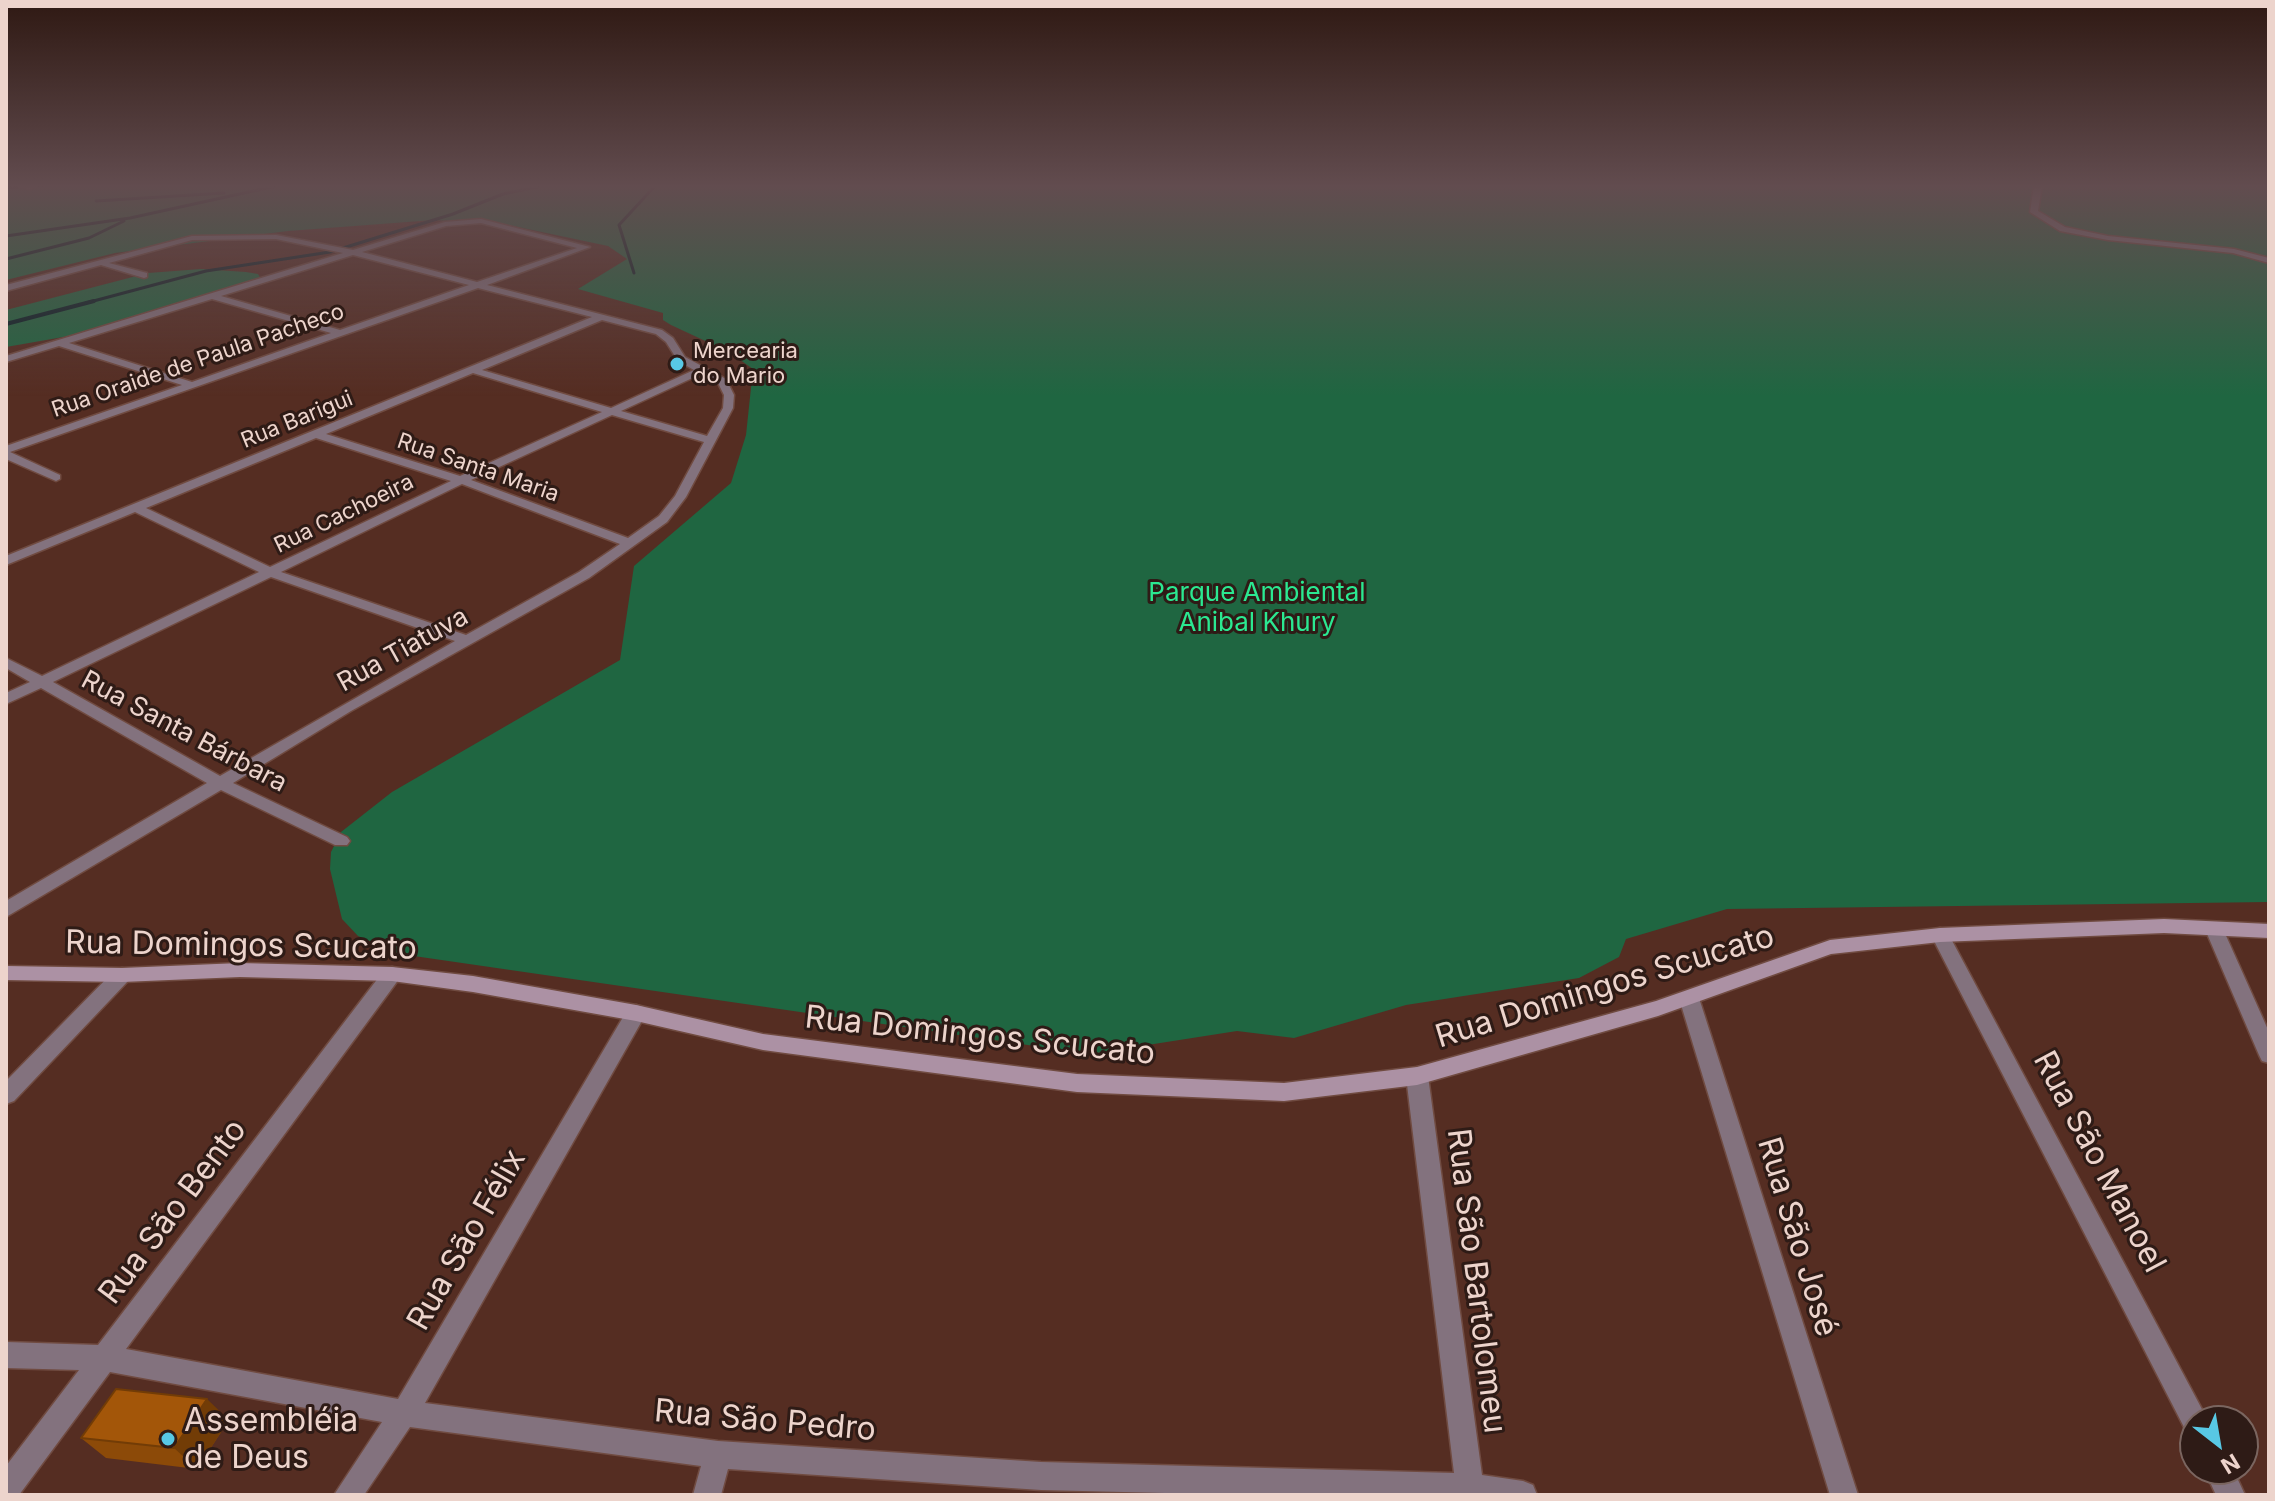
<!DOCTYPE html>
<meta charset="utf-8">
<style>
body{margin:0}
#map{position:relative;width:2275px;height:1501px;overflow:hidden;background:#552d22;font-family:Inter,sans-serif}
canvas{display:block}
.frame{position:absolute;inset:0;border:8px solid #edd4cc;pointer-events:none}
.north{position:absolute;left:2179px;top:1405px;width:80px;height:80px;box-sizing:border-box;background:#2e1b16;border:2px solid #7a655f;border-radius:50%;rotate:149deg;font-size:22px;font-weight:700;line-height:32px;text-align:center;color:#edd4cc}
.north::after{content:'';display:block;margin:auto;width:28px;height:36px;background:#58c8e4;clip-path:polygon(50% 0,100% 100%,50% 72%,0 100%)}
</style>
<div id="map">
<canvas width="2275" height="1501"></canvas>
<div class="frame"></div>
<div class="north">N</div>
</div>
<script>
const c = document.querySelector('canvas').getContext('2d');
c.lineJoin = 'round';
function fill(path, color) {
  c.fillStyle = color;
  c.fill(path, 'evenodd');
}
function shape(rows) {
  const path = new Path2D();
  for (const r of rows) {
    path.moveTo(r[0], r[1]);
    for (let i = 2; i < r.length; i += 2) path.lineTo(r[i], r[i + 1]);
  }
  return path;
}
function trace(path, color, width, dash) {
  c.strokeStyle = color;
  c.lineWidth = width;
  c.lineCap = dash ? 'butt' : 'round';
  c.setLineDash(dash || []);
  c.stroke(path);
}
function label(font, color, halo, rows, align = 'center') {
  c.font = font + ' Inter,sans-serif';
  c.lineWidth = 6;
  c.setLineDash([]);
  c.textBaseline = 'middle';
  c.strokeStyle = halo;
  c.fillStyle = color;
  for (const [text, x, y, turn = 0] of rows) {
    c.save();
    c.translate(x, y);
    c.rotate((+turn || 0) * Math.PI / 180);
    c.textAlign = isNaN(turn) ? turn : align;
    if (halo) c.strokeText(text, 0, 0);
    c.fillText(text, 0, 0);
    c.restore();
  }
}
fill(shape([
 [55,186,2269,186,2269,902,1727,909,1626,939,1619,957,1579,978,1406,1005,1294,1038,1237,1031,1090,1054,400,954,358,936,342,919,330,869,331,852,341,832,392,792,620,660,634,566,731,483,746,435,753,369,729,352,671,325,663,320,663,313,578,289,627,259,608,246,504,224,434,220,288,231,115,253,6,280,6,189],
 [201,269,246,272,258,274,261,279,92,332,6,347,6,310,148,273]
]), '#1f6641');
trace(shape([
 [96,201,224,193],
 [6,236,130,218,276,186],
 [6,259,89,238,124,221],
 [634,273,619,225,655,186],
 [86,303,206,271,330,252,453,214,503,194,542,186]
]), '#082127', 3);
trace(shape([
 [6,324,94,301]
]), '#082127', 4);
const minor = shape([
 [19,186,33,186,34,187,30,189,19,186],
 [2034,186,2042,186,2038,211,2065,227,2108,236,2234,249,2269,258,2269,263,2233,253,2108,240,2060,231,2030,212,2034,186],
 [481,219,590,247,487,285,662,330,673,338,685,357,726,379,734,395,733,408,686,497,667,522,589,578,351,711,233,783,347,837,350,841,347,845,335,845,221,790,6,917,6,901,207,783,41,688,6,704,6,693,30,682,6,668,6,658,42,676,259,572,135,512,6,565,6,556,592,317,478,288,10,452,60,475,60,479,56,481,6,459,6,446,182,385,59,346,6,362,6,356,343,253,276,239,192,240,109,263,147,273,147,277,144,278,101,265,6,291,6,285,192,236,276,235,353,250,445,222,481,219],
 [481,223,577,248,477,282,362,252,446,226,481,223],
 [353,255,469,285,340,330,221,296,353,255],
 [212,299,331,333,192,382,69,343,212,299],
 [602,320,656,334,666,342,678,361,694,370,611,408,482,370,602,320],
 [473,373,602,412,460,476,326,434,473,373],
 [701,374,718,383,724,395,723,408,707,436,621,411,701,374],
 [612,415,704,442,675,496,659,516,628,538,471,480,612,415],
 [316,438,451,481,270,567,146,508,316,438],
 [462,484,620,544,579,572,466,635,281,572,462,484],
 [271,577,455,641,220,776,53,682,271,577],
 [2214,922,2221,924,2223,929,2269,1032,2269,1063,2262,1061,2259,1055,2205,929,2207,924,2214,922],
 [1940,928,1947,930,1949,935,2204,1413,2208,1421,2195,1421,2195,1435,2186,1431,1931,935,1933,930,1940,928],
 [392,967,399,969,402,974,399,979,126,1349,398,1399,629,1007,636,1005,643,1007,646,1013,643,1019,425,1403,718,1441,1041,1462,1454,1473,1406,1076,1410,1070,1417,1067,1424,1070,1428,1076,1482,1475,1523,1481,1533,1485,1537,1495,1246,1495,1041,1490,728,1469,721,1495,693,1495,701,1466,410,1427,364,1495,334,1495,382,1422,110,1372,19,1495,6,1495,6,1466,79,1370,6,1368,6,1342,98,1345,385,969,392,967],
 [122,968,129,970,132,975,129,980,14,1101,6,1104,6,1081,115,970,122,968],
 [1689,990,1696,993,1699,998,1858,1495,1830,1495,1679,998,1682,993,1689,990],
 [2204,1469,2233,1469,2245,1495,2216,1495,2204,1469]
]);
const secondary = shape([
 [2164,919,2269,924,2269,938,2164,933,1940,942,1831,954,1658,1016,1417,1085,1284,1101,1077,1092,763,1050,636,1021,473,992,392,981,240,977,122,982,6,980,6,966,122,968,240,963,392,967,473,976,636,1005,763,1034,1077,1074,1284,1083,1417,1067,1656,1001,1830,940,1940,928,2164,919]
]);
trace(minor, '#704b41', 3);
trace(secondary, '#704b41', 3);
fill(minor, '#83727e');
fill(secondary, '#ac91a4');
fill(shape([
 [229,1420,197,1469,106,1458,81,1438]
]), '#8c4a08');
fill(shape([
 [207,1399,229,1420,197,1469,174,1448]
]), '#723c06');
const building = shape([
 [116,1389,207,1399,174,1448,81,1438,116,1389]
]);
fill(building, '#a35609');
trace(building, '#723c06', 2);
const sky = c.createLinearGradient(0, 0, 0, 396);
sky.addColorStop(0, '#2f1913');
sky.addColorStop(0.47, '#624c4f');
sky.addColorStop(1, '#624c4f00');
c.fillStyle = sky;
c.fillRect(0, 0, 2275, 396);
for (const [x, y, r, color] of [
 [677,364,8,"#58c8e4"],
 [168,1439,8,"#58c8e4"]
]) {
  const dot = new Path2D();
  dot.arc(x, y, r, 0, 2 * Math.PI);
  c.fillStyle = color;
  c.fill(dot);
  trace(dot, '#2e1b16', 3);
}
label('22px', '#edd4cc', '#2e1b16', [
 ["Mercearia",693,351],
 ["do Mario",693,376]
], 'left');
label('22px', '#edd4cc', '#2e1b16', [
 ["Rua Oraide de Paula Pacheco",198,361,-19],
 ["Rua Barigui",297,420,-22],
 ["Rua Santa Maria",478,468,19],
 ["Rua Cachoeira",344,514,-26]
]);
label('26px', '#2be891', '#2e1b16', [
 ["Parque Ambiental",1257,593],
 ["Anibal Khury",1257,623]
]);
label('26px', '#edd4cc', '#2e1b16', [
 ["Rua Tiatuva",403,650,-29],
 ["Rua Santa Bárbara",184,732,28]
]);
label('32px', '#edd4cc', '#2e1b16', [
 ["Rua Domingos Scucato",241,946,1],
 ["Rua Domingos Scucato",1605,987,-17],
 ["Rua Domingos Scucato",980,1036,6],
 ["Rua São Manoel",2099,1162,62],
 ["Rua São Bento",173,1212,-53],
 ["Rua São José",1797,1237,73],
 ["Rua São Félix",467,1240,-60],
 ["Rua São Bartolomeu",1476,1281,83],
 ["Rua São Pedro",765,1421,5]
]);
label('32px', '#edd4cc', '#2e1b16', [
 ["Assembléia",184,1421],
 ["de Deus",184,1458]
], 'left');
</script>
